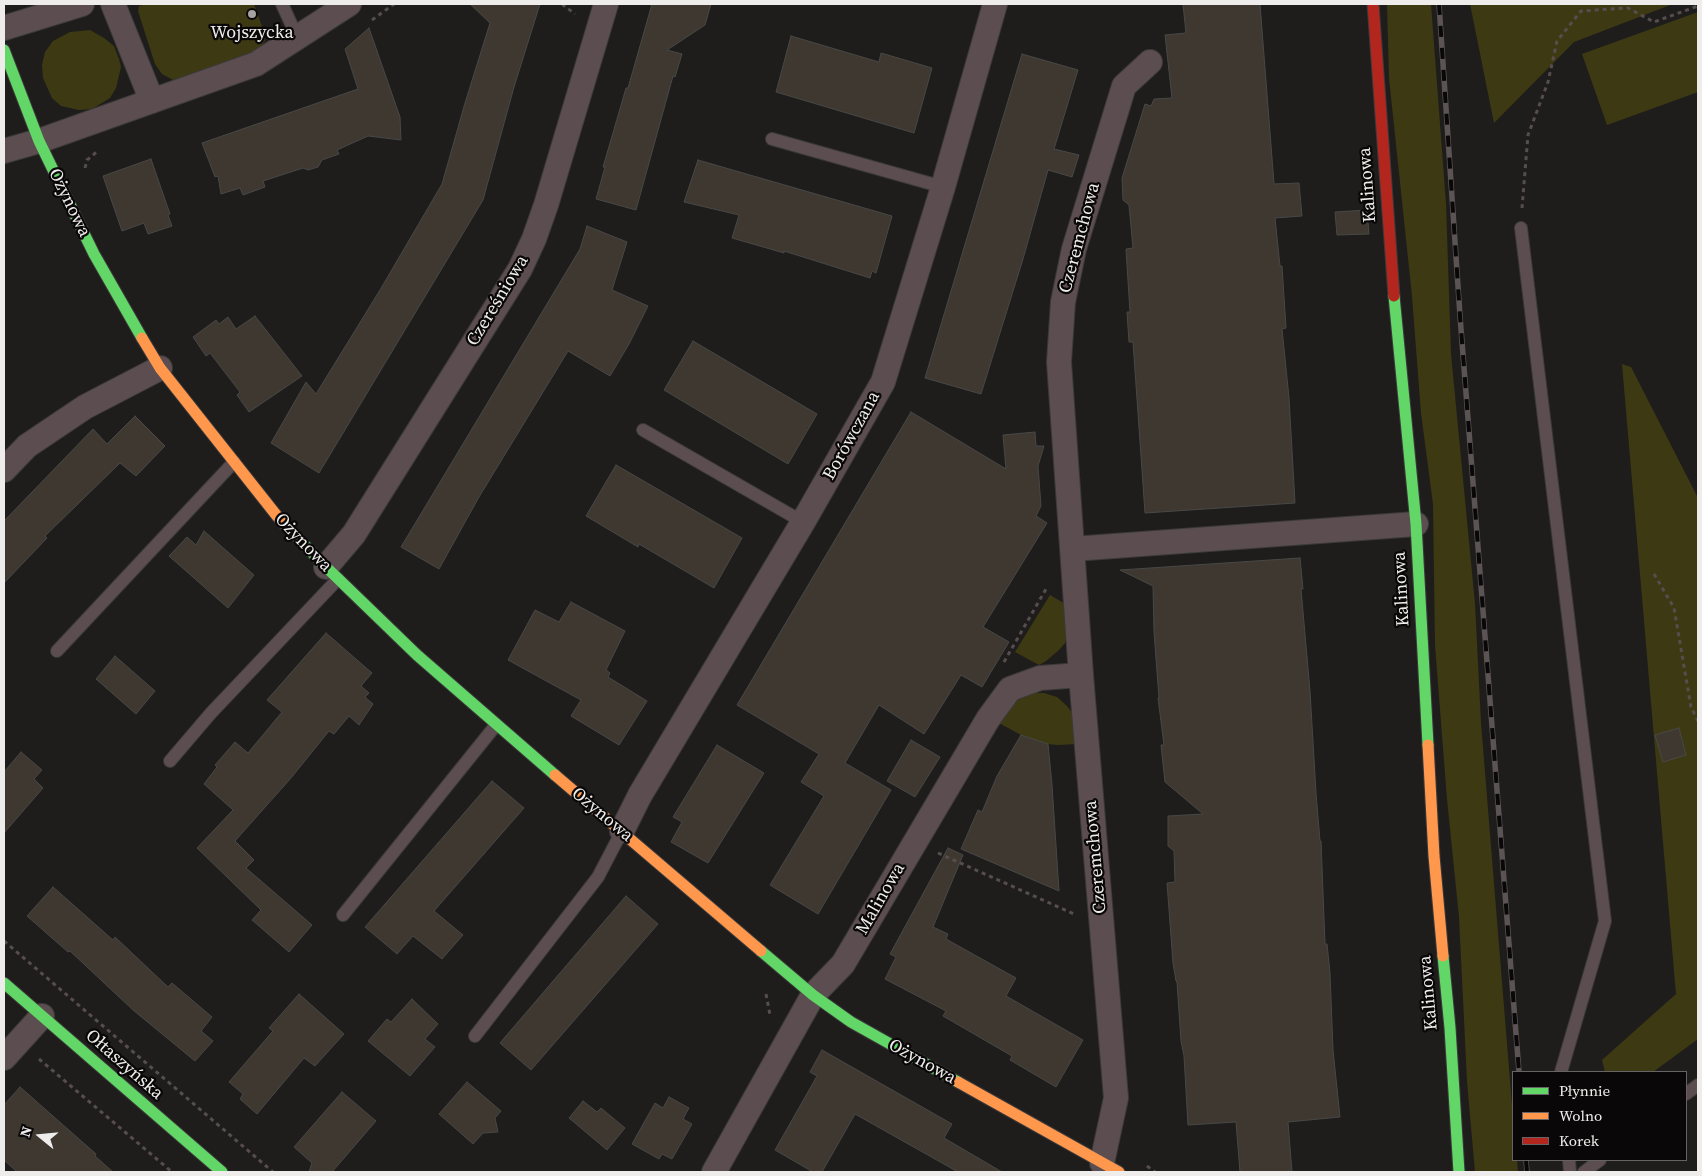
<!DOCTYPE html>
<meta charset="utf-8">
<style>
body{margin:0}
#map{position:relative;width:1702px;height:1176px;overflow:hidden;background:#1f1d1c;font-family:"Source Serif 4",serif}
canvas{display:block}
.frame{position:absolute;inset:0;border:5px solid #efedec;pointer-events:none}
.legend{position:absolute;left:1512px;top:1071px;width:175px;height:90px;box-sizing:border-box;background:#090707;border:1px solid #656363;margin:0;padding:6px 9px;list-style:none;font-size:15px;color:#efedec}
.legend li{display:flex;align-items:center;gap:10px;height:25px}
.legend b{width:25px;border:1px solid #656363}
.north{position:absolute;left:15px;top:1111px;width:50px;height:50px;-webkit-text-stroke:4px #090707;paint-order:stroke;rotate:287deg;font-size:14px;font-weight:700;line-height:20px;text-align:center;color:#efedec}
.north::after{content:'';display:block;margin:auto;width:18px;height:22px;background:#efedec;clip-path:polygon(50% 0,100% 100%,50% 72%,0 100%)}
</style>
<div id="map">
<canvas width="1702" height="1176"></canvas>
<div class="frame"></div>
<ul class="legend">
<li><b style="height:6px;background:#63d668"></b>Płynnie</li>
<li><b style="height:6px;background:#ff974d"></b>Wolno</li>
<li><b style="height:6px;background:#b3261e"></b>Korek</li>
</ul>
<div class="north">N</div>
</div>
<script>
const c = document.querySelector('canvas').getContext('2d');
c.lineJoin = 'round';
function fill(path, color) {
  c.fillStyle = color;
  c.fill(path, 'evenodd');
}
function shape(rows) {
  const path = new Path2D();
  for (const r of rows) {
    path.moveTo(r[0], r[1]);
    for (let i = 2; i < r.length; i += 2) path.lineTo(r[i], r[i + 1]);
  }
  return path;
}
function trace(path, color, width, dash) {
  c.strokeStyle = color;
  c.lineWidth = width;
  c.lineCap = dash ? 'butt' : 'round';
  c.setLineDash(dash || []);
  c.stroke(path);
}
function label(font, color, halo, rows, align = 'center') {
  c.font = font + ' "Source Serif 4",serif';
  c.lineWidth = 4.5;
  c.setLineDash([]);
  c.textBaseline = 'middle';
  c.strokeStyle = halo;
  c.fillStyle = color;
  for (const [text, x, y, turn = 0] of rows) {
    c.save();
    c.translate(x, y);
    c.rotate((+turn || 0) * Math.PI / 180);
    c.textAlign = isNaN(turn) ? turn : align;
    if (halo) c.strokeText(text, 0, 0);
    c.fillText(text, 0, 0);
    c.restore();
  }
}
fill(shape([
 [147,4,242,4,243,5,254,4,263,29,265,41,259,49,188,77,173,80,162,74,155,64,138,11,139,6],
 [1387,4,1431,4,1446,204,1451,354,1475,604,1481,723,1513,1118,1513,1160,1517,1160,1518,1172,1475,1172,1467,1081,1459,917,1447,799,1435,645,1433,504,1421,413,1412,296,1389,78],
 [1470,4,1673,4,1574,42,1494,123],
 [1698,12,1698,92,1607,125,1582,54],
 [90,30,104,38,114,46,119,59,121,67,116,88,110,98,92,109,79,110,61,106,52,98,43,78,42,65,45,52,53,41,70,32],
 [1622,364,1631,367,1698,498,1698,1039,1653,1072,1605,1072,1602,1060,1676,994],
 [1050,595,1067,605,1071,625,1065,643,1059,650,1046,661,1039,665,1015,652],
 [1035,693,1044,693,1057,697,1067,706,1073,714,1077,744,1058,745,1048,744,1021,735,999,723,1014,701,1022,696]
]), '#3d3a13');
const building = shape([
 [470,4,540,4,514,87,483,200,319,473,271,443,306,382,316,394,380,290,442,184,465,103,490,23,470,4],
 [652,4,711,4,705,25,667,50,682,54,675,77,673,76,636,210,596,199,605,167,603,167,615,126,626,88,628,88,652,4],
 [1183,4,1260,4,1274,184,1299,183,1302,216,1275,218,1280,266,1282,266,1286,328,1282,329,1289,398,1295,503,1145,513,1133,342,1129,342,1127,312,1130,312,1126,249,1133,248,1129,205,1123,200,1122,178,1145,104,1151,106,1154,99,1172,98,1165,35,1186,33,1183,4],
 [369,28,400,117,401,140,368,136,337,150,339,154,322,160,318,167,308,170,303,168,263,181,265,187,243,195,240,188,221,194,218,176,215,177,202,143,358,89,345,49,369,28],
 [791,36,879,62,881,53,932,68,914,133,776,92,791,36],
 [1022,54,1078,70,1054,149,1079,155,1072,177,1048,170,1023,259,981,394,925,378,1022,54],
 [151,159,170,214,168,215,172,226,148,234,144,223,122,231,103,176,151,159],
 [698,160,892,216,876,273,872,271,870,278,784,251,784,253,732,238,739,215,684,202,698,160],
 [1367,210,1369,234,1337,235,1335,212,1367,210],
 [587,226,627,242,612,290,648,306,629,344,610,376,568,351,479,497,439,569,401,547,580,249,587,226],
 [255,316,302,376,249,412,237,395,240,392,210,353,206,356,193,337,216,320,219,324,228,317,236,329,255,316],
 [693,341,817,414,788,464,664,390,693,341],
 [911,412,1006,469,1003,435,1035,432,1036,446,1044,446,1038,466,1041,506,1036,516,1047,523,983,627,1009,642,982,687,961,675,924,734,879,705,845,763,891,790,818,914,770,885,824,796,801,782,819,754,737,705,911,412],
 [135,416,165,446,136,476,120,463,45,536,47,538,4,583,4,521,93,429,107,444,135,416],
 [616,465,742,538,714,588,639,544,638,547,586,516,616,465],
 [204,531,254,575,228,608,169,556,187,537,196,545,204,531],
 [1300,558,1303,589,1301,589,1310,691,1316,793,1320,841,1321,841,1325,944,1327,944,1330,973,1333,1050,1340,1117,1288,1122,1292,1172,1240,1172,1236,1122,1188,1125,1184,1056,1181,1041,1177,982,1176,981,1173,963,1167,883,1175,882,1174,851,1168,846,1168,816,1203,814,1165,782,1161,745,1164,745,1158,698,1159,698,1154,632,1153,586,1120,570,1300,558],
 [571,602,625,631,606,670,610,673,608,677,647,701,619,745,571,716,581,700,508,660,535,610,559,622,571,602],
 [326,633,372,673,361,686,369,693,365,697,373,704,359,725,349,716,334,734,329,731,291,778,235,841,254,860,246,868,312,925,289,952,252,920,261,910,197,848,233,810,204,784,217,767,215,765,235,742,248,753,282,712,267,700,326,633],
 [115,656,155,691,136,714,96,679,115,656],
 [1679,728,1686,755,1663,762,1655,735,1679,728],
 [1021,735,1048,744,1052,785,1059,891,961,849,978,810,982,812,997,776,1021,735],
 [911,740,940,757,915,797,887,781,911,740],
 [717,745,764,773,708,863,671,842,682,822,673,817,717,745],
 [21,752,42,770,34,779,43,788,4,833,4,772,21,752],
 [492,781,524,808,434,911,463,935,442,959,413,936,397,954,365,927,492,781],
 [948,848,963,855,933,927,948,934,946,939,1016,978,1006,996,1083,1040,1056,1087,1010,1060,1012,1056,943,1016,946,1011,885,979,896,957,890,954,948,848],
 [53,887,113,940,115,937,168,987,172,983,212,1017,201,1031,213,1041,195,1061,133,1010,70,951,68,952,27,916,53,887],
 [626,896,658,924,531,1070,500,1043,626,896],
 [299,994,344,1034,315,1066,304,1058,257,1114,240,1099,243,1094,229,1082,273,1031,269,1028,299,994],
 [412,999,438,1024,425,1039,435,1047,410,1076,368,1041,387,1019,391,1022,412,999],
 [822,1050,952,1124,944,1138,1002,1172,958,1172,855,1114,822,1172,813,1172,775,1150,817,1076,810,1072,822,1050],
 [467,1082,501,1111,495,1118,498,1132,483,1133,473,1144,439,1114,467,1082],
 [20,1087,96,1154,95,1156,113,1172,17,1172,4,1160,4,1105,20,1087],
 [342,1092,376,1121,332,1172,309,1172,312,1163,294,1147,342,1092],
 [669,1097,689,1108,683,1119,692,1124,672,1159,662,1154,659,1159,632,1144,655,1103,663,1108,669,1097],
 [583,1101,597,1112,601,1108,625,1128,607,1150,569,1118,583,1101]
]);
fill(building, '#3e3830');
trace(building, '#484847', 1);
const lane = shape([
 [282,4,298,39],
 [772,139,943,187],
 [1521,228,1605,921,1561,1072],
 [643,430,803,522],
 [57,651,234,462],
 [170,761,211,713,338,579],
 [343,915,496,725],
 [475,1036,598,877,622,831],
 [1686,1094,1698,1085],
 [1569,1160,1570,1172],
 [1584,1172,1600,1160]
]);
const street = shape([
 [113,4,152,101],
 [4,28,82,4],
 [4,151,39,141,256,64,349,4],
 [4,470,27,446,85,407,160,368],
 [1073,549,1416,524],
 [326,567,354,534,520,269,534,239,546,205,606,4],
 [622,831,640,795,803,522,883,382,943,187,995,4],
 [4,1058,42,1016],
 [1102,1163,1116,1098,1081,675,1059,362,1063,302,1074,249,1124,86,1150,62],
 [714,1172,813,995,843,964,988,719,1010,689,1040,678,1081,675]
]);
const fast = shape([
 [4,50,39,141,94,254,142,338],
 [1394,296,1416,524,1428,745],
 [290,530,326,567,417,655,555,775],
 [761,951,813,995,851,1022,958,1082],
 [1443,956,1450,1028,1459,1172],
 [4,983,222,1172]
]);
const slow = shape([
 [142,338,160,368,277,516,290,530],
 [1428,745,1434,856,1443,956],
 [555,775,761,951],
 [958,1082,1119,1172]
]);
const jam = shape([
 [1373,4,1394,296]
]);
trace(lane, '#3b3a3a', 14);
trace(street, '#3b3a3a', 26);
trace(fast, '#3b3a3a', 13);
trace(slow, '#3b3a3a', 13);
trace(jam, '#3b3a3a', 13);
trace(shape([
 [562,4,575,14],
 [372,20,394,4],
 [85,168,87,160,99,150],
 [1522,208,1528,135,1548,82,1557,41,1581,11,1628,8,1654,22,1698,6],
 [1654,574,1674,608,1691,707,1698,721],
 [1004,662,1046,589],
 [938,853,1074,914],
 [4,941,273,1172],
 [766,994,770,1015],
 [39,1059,172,1172],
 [1147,1166,1155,1172]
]), '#574d4f', 3, [4, 4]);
trace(lane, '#5c4e50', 12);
trace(street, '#5c4e50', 24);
trace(fast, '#63d668', 11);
trace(slow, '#ff974d', 11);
trace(jam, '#b3261e', 11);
const rail = shape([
 [1439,4,1460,316,1519,1072],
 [1526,1160,1527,1172]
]);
trace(rail, '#5b5354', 5.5);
trace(rail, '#090707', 4, [11]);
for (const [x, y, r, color] of [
 [252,14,5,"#a6a4a3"]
]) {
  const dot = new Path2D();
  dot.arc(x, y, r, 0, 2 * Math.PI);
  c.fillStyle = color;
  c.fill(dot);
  trace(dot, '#090707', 2);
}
label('18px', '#efedec', '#090707', [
 ["Wojszycka",252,33]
]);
label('18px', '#efedec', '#090707', [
 ["Kalinowa",1368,185,-94],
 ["Ożynowa",69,203,64],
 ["Czeremchowa",1080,238,-75],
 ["Czereśniowa",498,301,-59],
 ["Borówczana",852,436,-61],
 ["Ożynowa",303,543,46],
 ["Kalinowa",1402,589,-93],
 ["Ożynowa",602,815,40],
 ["Czeremchowa",1096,857,-95],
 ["Malinowa",881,899,-60],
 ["Kalinowa",1429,993,-95],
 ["Ożynowa",922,1062,29],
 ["Ołtaszyńska",124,1065,41]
]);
</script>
